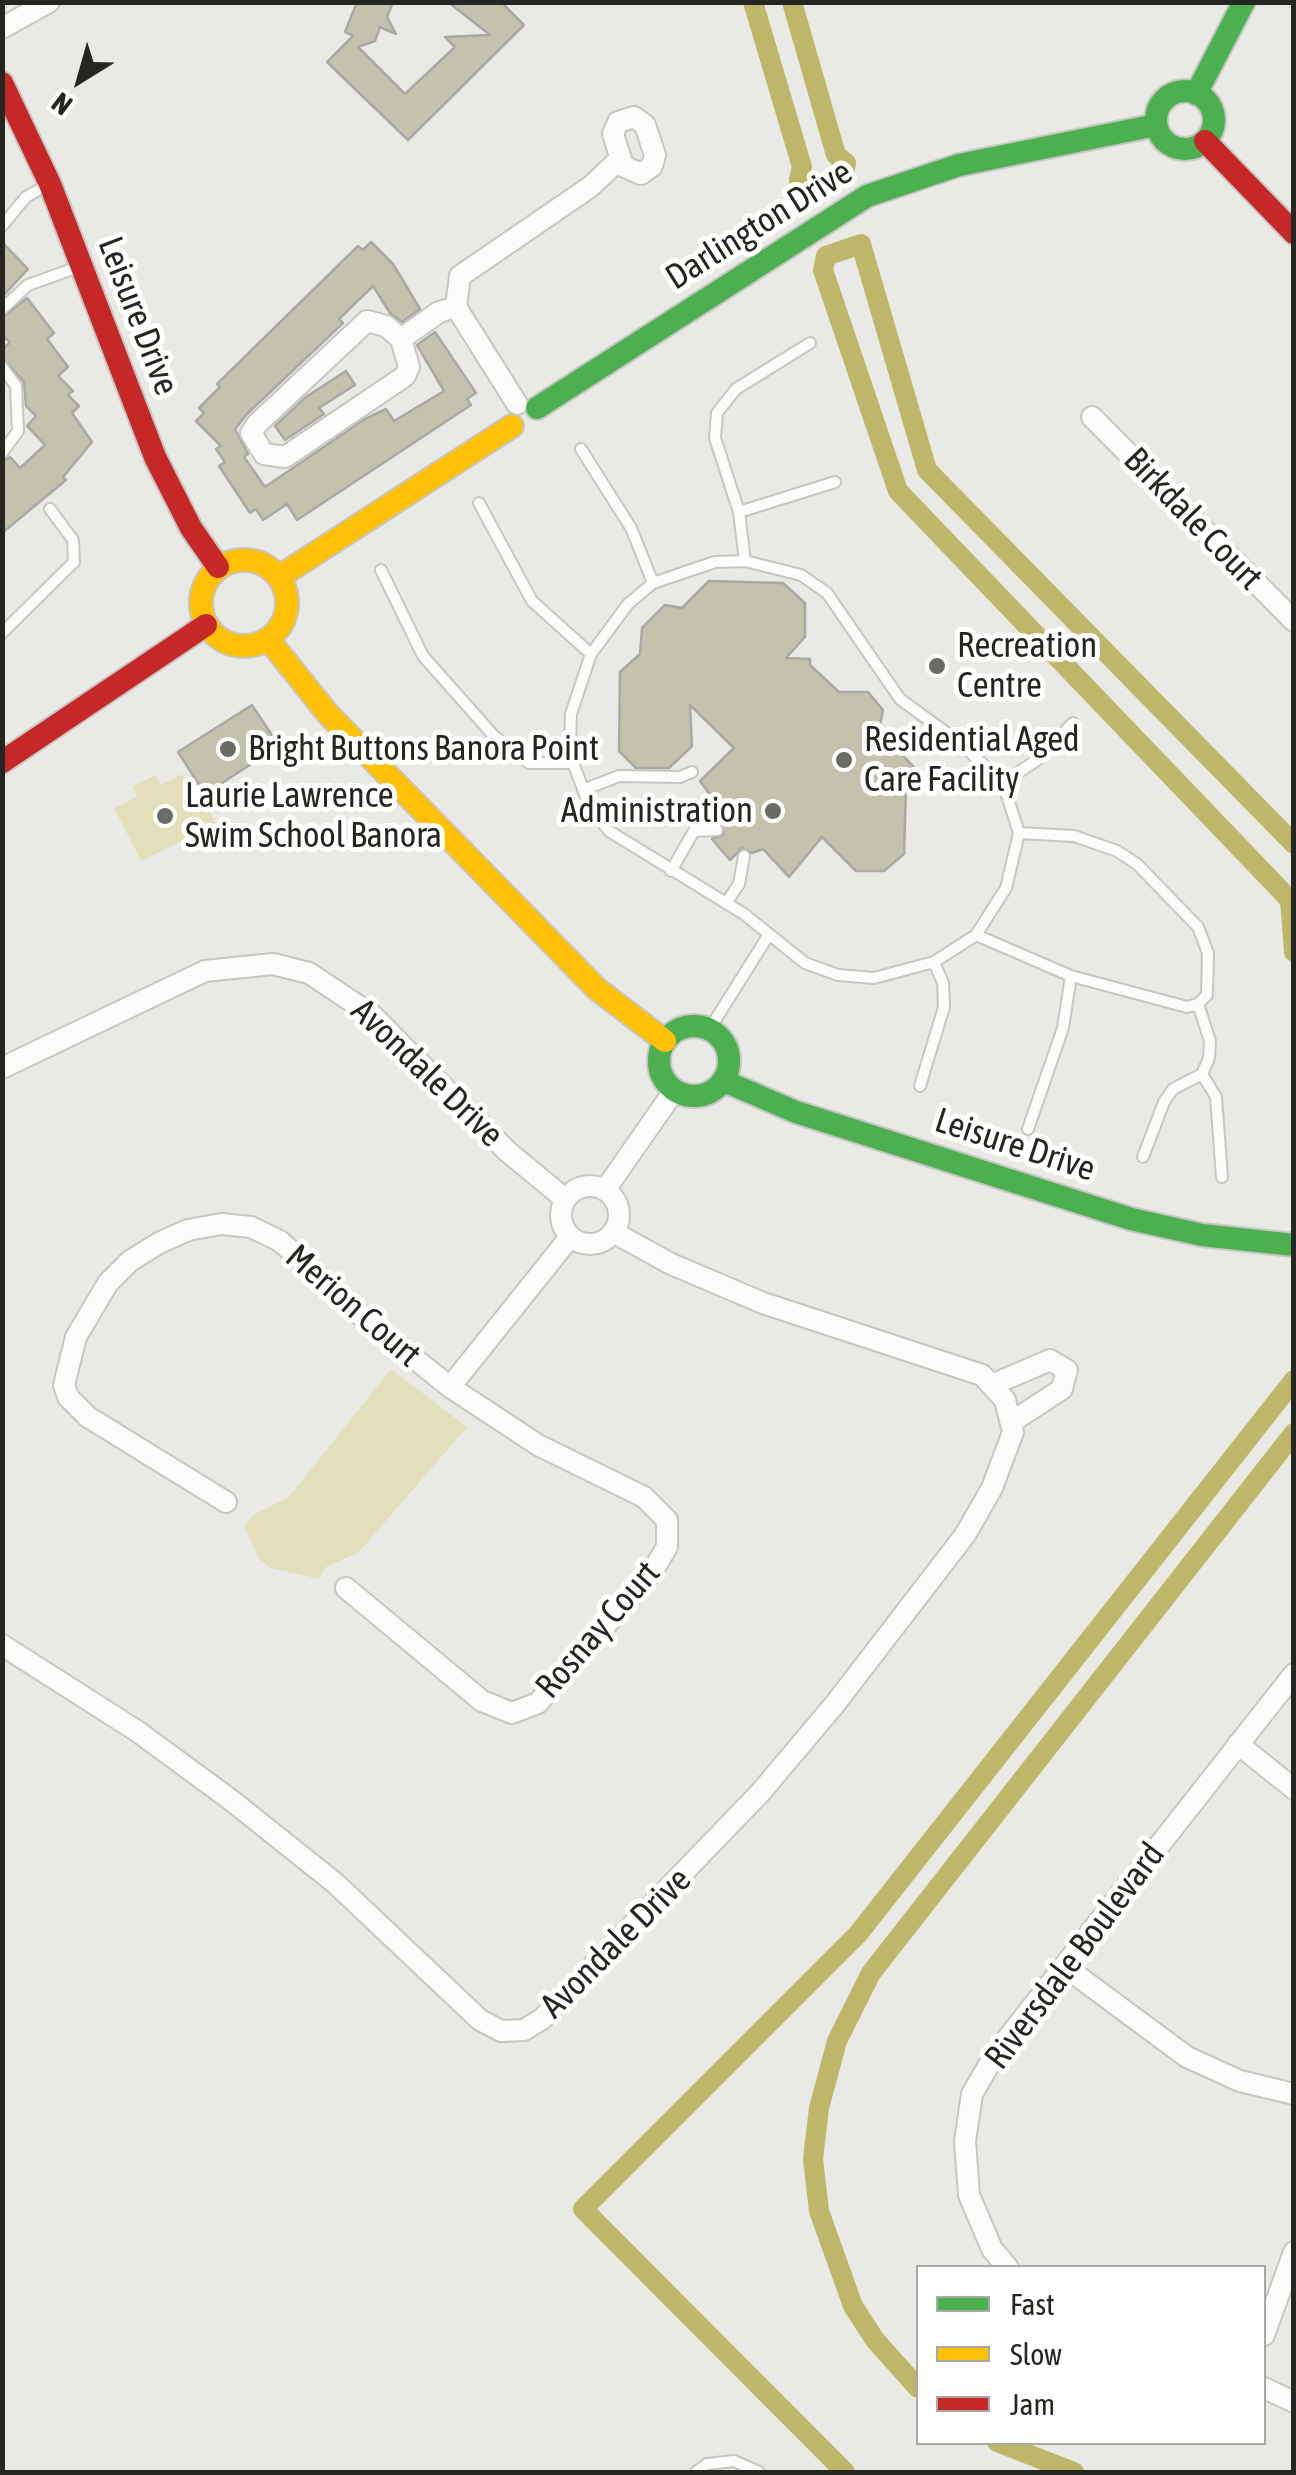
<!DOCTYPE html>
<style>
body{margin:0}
#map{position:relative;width:1296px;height:2475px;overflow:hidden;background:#e9e9e5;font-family:"Asap Condensed",sans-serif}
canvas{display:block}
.frame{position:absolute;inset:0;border:5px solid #252522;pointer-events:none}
.legend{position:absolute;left:916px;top:2265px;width:350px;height:180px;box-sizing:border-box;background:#fffffe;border:2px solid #a8a8a6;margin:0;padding:12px 18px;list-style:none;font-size:30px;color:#252522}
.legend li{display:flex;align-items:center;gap:20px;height:50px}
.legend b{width:50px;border:2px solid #a8a8a6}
.north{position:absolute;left:30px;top:30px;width:100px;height:100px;-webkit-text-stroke:8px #fffffe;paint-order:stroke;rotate:217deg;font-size:28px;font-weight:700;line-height:40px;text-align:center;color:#252522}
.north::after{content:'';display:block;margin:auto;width:35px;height:45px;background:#252522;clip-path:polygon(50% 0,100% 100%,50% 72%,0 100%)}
</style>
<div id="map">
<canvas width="1296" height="2475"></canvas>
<div class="frame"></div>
<ul class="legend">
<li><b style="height:12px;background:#4caf50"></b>Fast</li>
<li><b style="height:12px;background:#ffc107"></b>Slow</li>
<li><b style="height:12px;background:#c62828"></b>Jam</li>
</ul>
<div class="north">N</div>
</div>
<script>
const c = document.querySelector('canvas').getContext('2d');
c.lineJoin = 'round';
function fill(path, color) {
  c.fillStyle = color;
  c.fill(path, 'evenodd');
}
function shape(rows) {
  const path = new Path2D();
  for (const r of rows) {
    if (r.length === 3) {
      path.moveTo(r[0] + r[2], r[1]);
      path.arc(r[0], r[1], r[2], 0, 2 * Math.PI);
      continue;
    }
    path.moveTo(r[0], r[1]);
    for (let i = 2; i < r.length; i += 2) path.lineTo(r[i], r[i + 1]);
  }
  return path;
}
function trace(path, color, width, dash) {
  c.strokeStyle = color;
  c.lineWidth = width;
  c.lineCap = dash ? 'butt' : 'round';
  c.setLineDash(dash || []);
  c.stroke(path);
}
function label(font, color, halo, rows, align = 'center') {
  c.font = font + ' "Asap Condensed",sans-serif';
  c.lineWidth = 10;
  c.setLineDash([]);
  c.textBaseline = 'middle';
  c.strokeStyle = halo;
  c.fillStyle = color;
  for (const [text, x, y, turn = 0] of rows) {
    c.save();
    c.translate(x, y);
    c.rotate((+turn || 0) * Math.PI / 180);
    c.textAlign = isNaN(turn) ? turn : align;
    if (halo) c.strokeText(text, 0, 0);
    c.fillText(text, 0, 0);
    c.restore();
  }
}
fill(shape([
 [182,774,198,807,206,803,216,824,141,861,114,808,137,797,133,786,156,775,161,785],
 [391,1369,467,1427,359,1552,326,1567,319,1579,271,1568,260,1560,244,1526,253,1515,289,1497]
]), '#e2e0ba');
trace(shape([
 [753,2,802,167,799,180,806,188,843,177,846,163,836,155,792,2],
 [1294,844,927,470,861,244,826,256,823,270,898,491,1290,900,1294,952],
 [918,2388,875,2340,853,2306,819,2211,813,2159,819,2108,837,2041,871,1973,1294,1433],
 [997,2442,1074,2472],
 [845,2472,583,2209,858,1934,1294,1380]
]), '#beb76a', 20);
const building = shape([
 [357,2,393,2,387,17,396,34,380,27,375,41,358,47,405,94,455,47,445,37,490,35,448,2,501,2,524,25,408,140,327,62,353,36,345,32,357,2],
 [2,242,28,269,2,297,2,242],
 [371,242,393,264,420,309,402,322,390,313,373,286,339,319,343,323,247,414,235,429,248,454,244,457,265,487,365,419,386,409,394,421,444,391,417,345,435,332,476,393,467,399,471,405,297,520,287,504,263,520,256,509,250,513,219,466,225,462,216,449,221,446,196,421,204,413,199,408,220,387,217,384,358,246,363,250,371,242],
 [27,298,54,333,47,339,68,367,58,376,73,391,68,395,79,406,72,413,92,442,63,477,66,480,2,533,2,462,10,457,20,468,45,445,27,426,36,416,26,406,24,382,2,358,2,350,10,342,2,335,2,318,27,298],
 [346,371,355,385,319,408,324,414,285,440,275,426,306,397,346,371],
 [709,581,783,583,805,603,805,637,786,658,810,659,810,665,839,692,868,692,883,710,879,731,914,767,914,786,906,786,904,854,884,871,856,871,822,837,789,877,763,849,752,853,742,848,730,860,712,839,724,835,721,822,725,815,700,781,734,748,690,705,692,746,669,768,636,768,619,751,620,672,640,654,642,628,665,605,682,608,709,581],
 [252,705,279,746,205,794,178,752,252,705]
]);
fill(building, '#c4c2ac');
trace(building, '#a8a8a5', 2.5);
const lane = shape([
 [2,226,26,197,49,184],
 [2,309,28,285,81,266],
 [2,367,16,386,18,431,2,453],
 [581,449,631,528,653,583],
 [479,503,532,601,591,654],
 [739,512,835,482],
 [745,561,801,575,827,593,900,699,959,742,1003,783,1019,833,1006,888,976,935,934,962,874,978,838,975,805,963,744,914,609,831,590,807,573,763,570,743,571,714,591,654,628,604,653,583,715,562,745,561],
 [745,561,739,512,715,438,717,413,736,389,810,343],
 [381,570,423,656,494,736,529,763,573,763],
 [2,633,74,562,73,540,50,509],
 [1003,783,1037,760,1073,723],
 [583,790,619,776,680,777,692,772],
 [671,871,694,831,717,830],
 [726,903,739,884,744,856],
 [976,935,1071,976,1187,1007,1198,1004,1207,995,1208,953,1198,927,1137,864,1117,851,1074,836,1019,833],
 [709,1030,768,936],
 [1202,1074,1216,1097,1222,1177],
 [920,1086,944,1007,943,983,934,962],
 [1028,1129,1063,1028,1071,976],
 [1143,1157,1164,1102,1173,1089,1202,1074,1209,1058,1210,1041,1198,1004],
 [696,2472,707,2464,734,2461,759,2472]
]);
const street = shape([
 [2,28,49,2],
 [634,117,645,125,655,155,652,166,641,174,623,166,613,134,618,122,634,117],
 [367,321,386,326,401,339,409,367,405,376,285,457,264,454,251,433,257,424,367,321],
 [401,339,439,312,456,307],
 [517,404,456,307,460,276,590,187,621,158],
 [1092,417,1294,621],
 [2,1068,205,971,273,964,309,973,372,1015,507,1151,565,1199],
 [590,1215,29],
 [605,1190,674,1091],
 [994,1384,1050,1360,1067,1370,1062,1389,1013,1421],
 [450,1387,570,1237],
 [226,1502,88,1417,68,1397,64,1385,76,1337,108,1283,130,1261,159,1243,188,1230,221,1224,251,1227,280,1241,365,1319,450,1387,538,1445,644,1497,667,1520,667,1547,652,1572,538,1703,512,1713,482,1701,346,1588],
 [2,1645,137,1731,231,1800,335,1883,480,2020,501,2031,524,2030,542,2019,760,1793,835,1704,965,1535,992,1488,1013,1432,1005,1400,982,1375,763,1303,671,1264,613,1232],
 [1238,1744,1294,1789],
 [1064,1966,1187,2057,1240,2081,1294,2094],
 [1008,2268,992,2249,969,2195,965,2141,972,2094,996,2053,1294,1674],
 [1264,2335,1294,2252],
 [1264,2388,1294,2402]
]);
const fast = shape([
 [1185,120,29],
 [1196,94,1244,2],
 [537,408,867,196,959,165,1156,125],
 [694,1061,35],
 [724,1081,796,1112,1131,1219,1202,1235,1294,1245]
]);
const slow = shape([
 [244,603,43],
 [279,577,512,426],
 [268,639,328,714,597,989,665,1041]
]);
const jam = shape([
 [2,83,50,184,155,457,191,528,218,567],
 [1205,141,1294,233],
 [2,762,206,625]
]);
trace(lane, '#c6c6c3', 14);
trace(street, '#c6c6c3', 24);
trace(fast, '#c6c6c3', 26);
trace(slow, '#c6c6c3', 26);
trace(jam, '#c6c6c3', 26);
trace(lane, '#fcfcfb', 10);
trace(street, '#fcfcfb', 20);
trace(fast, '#4caf50', 22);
trace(slow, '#ffc107', 22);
trace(jam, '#c62828', 22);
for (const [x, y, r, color] of [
 [937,666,10,"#6a6a66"],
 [228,749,10,"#6a6a66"],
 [844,760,10,"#6a6a66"],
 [773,811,10,"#6a6a66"],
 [165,816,10,"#6a6a66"]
]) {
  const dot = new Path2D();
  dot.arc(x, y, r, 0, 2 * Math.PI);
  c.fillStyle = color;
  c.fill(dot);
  trace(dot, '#fffffe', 4);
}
label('35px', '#252522', '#fffffe', [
 ["Darlington Drive",759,225,-32],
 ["Leisure Drive",138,316,69],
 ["Birkdale Court",1193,519,46],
 ["Avondale Drive",427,1073,44],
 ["Leisure Drive",1015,1145,18],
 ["Merion Court",353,1306,41],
 ["Rosnay Court",598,1630,-49],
 ["Avondale Drive",616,1943,-45],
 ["Riversdale Boulevard",1075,1956,-53]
]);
label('35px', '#252522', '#fffffe', [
 ["Recreation",957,646],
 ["Centre",957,686],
 ["Residential Aged",864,740],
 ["Care Facility",864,780],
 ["Bright Buttons Banora Point",248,749],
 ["Laurie Lawrence",185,796],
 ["Swim School Banora",185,836],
 ["Administration",753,811,"right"]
], 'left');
</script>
